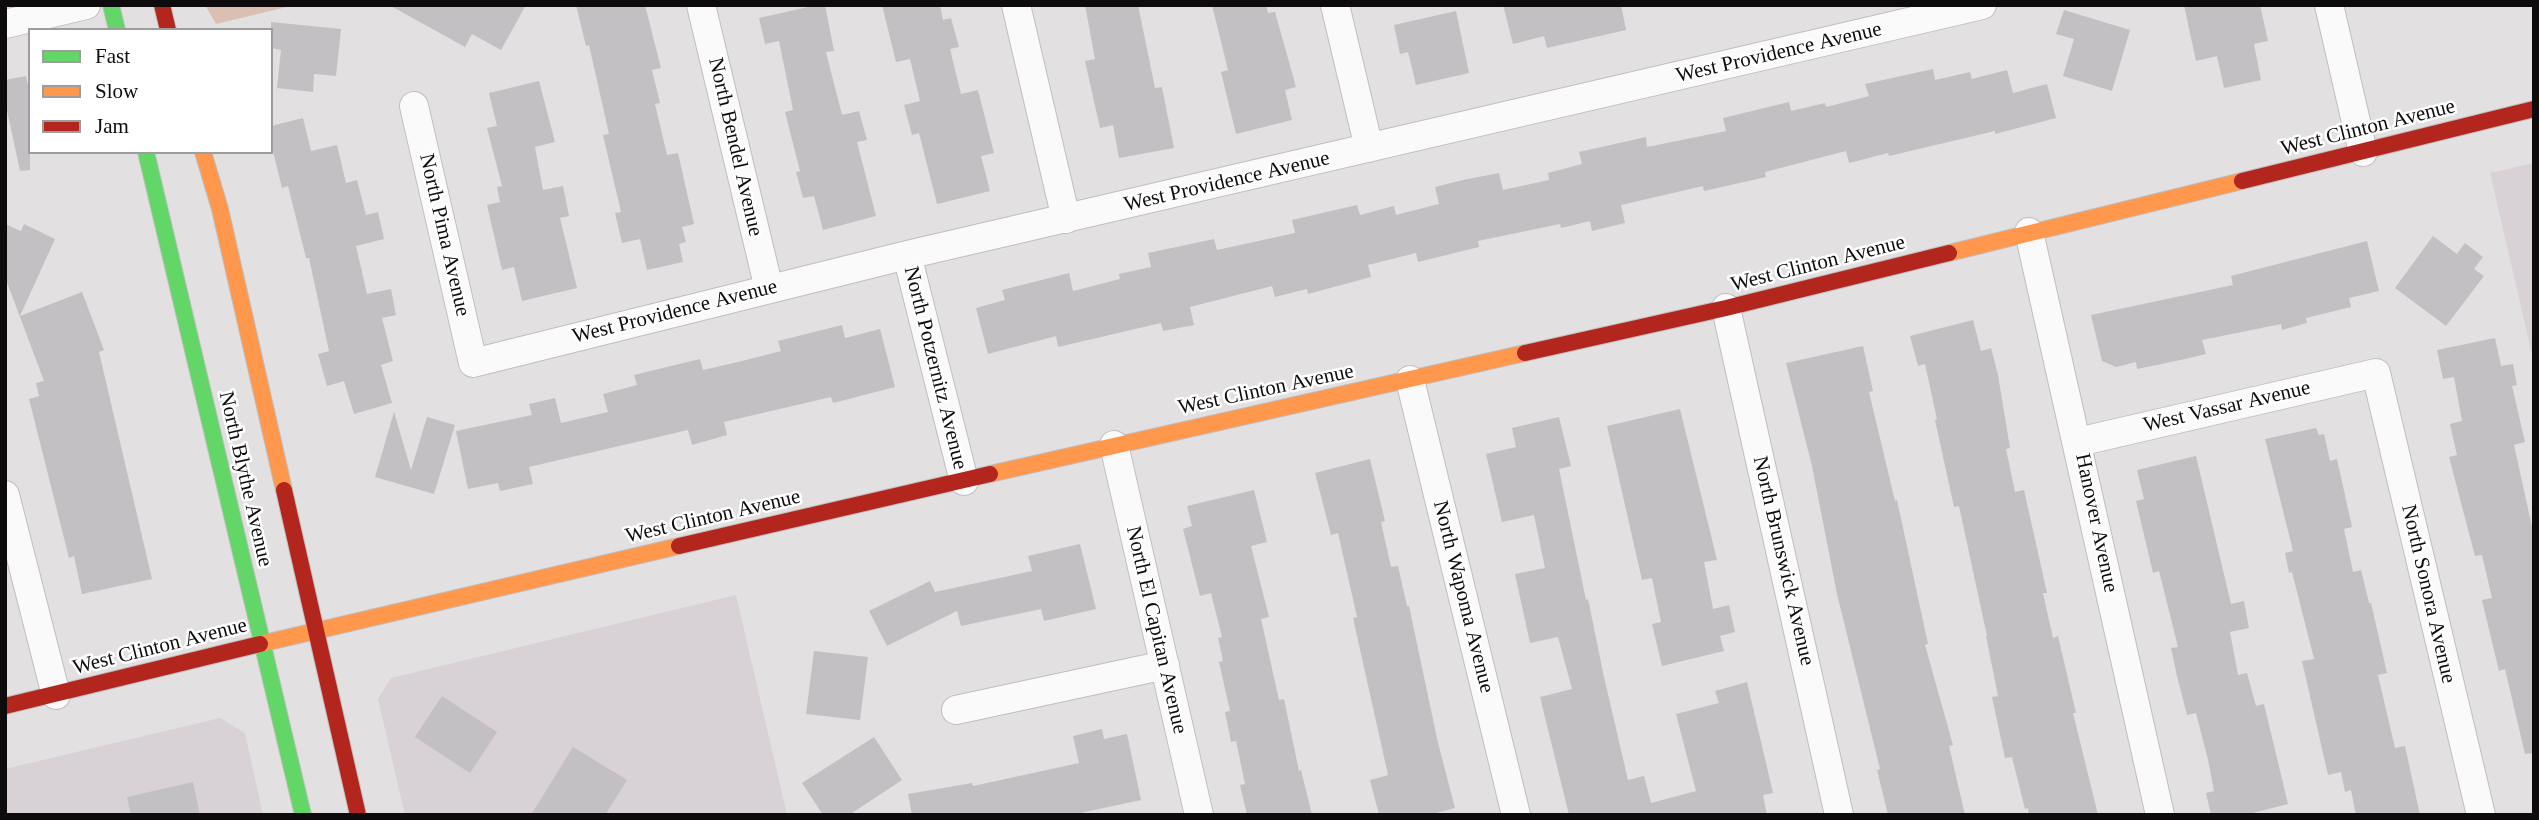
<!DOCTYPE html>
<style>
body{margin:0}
#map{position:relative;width:2539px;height:820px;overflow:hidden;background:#e2e0e1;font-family:"Times New Roman",serif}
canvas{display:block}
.frame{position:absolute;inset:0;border:7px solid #0d0b0c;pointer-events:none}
.legend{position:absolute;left:28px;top:28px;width:245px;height:126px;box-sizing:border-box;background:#fff;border:2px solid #9e9d9e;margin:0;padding:9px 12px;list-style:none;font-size:21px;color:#0d0b0c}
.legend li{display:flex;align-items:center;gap:14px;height:35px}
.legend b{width:35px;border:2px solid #9e9d9e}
</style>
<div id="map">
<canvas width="2539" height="820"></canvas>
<div class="frame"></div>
<ul class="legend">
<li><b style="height:9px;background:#63d668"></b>Fast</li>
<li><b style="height:9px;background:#ff974d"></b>Slow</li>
<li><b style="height:9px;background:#b3261e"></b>Jam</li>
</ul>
</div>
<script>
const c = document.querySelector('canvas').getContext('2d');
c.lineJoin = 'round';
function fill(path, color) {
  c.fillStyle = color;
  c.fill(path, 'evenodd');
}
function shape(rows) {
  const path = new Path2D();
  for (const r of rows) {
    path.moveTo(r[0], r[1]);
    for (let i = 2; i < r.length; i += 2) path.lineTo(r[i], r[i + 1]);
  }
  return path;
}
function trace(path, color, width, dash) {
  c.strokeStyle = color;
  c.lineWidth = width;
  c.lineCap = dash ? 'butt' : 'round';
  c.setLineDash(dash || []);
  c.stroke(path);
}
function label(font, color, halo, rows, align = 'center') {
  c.font = font + ' "Times New Roman",serif';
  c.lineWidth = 5;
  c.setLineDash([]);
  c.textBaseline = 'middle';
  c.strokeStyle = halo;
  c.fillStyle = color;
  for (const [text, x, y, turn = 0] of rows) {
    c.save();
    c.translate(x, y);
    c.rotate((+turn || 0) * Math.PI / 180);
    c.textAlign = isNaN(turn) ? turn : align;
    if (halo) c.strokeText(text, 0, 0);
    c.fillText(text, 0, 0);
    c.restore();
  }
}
fill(shape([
 [2534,163,2534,363,2490,173],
 [736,595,787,815,405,815,378,699,391,678],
 [220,718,245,733,263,815,5,815,5,769]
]), '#d8d1d5');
fill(shape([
 [205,5,295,5,216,24]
]), '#dbc0b2');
fill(shape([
 [389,5,526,5,501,50,472,34,465,47],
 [576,5,645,5,661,68,652,70,660,103,655,104,667,155,678,153,694,224,682,227,686,242,679,244,683,262,647,270,640,239,622,243,615,213,621,212,603,135,609,134,589,45,586,46],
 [817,5,825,5,834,51,826,52,842,115,859,111,867,140,857,142,876,216,823,230,814,196,803,198,796,172,800,171,785,112,793,110,779,41,765,44,759,18],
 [882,5,940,5,943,20,951,18,959,47,950,49,961,94,978,90,994,153,981,156,990,191,937,204,919,133,912,135,904,105,920,101,910,59,896,62],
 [1085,5,1138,5,1155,88,1162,87,1174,148,1119,158,1113,125,1100,128,1085,61,1095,59],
 [1212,5,1266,5,1268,13,1275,12,1296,87,1285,90,1292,120,1236,134,1221,72,1228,70],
 [1503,5,1621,5,1626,30,1547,48,1544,36,1513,44],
 [2184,5,2260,5,2268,41,2254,44,2261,80,2224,88,2217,56,2196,61],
 [2064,10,2130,30,2112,91,2063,76,2074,39,2056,34],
 [1456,11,1469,73,1416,85,1408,52,1400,54,1394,25],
 [271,22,341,29,336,76,314,74,313,92,277,88,281,50,271,48],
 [1933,69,1935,80,1970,72,1972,79,2007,70,2013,93,2047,84,2056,118,1995,134,1995,131,1889,156,1888,153,1849,163,1846,151,1765,172,1766,177,1704,191,1703,186,1621,205,1625,223,1592,231,1590,221,1561,228,1560,224,1478,241,1479,247,1418,262,1416,253,1368,265,1371,277,1308,294,1307,289,1275,297,1272,286,1190,307,1194,325,1163,331,1161,323,1058,347,1056,336,988,354,976,308,1005,300,1002,290,1069,273,1073,291,1120,279,1119,274,1151,267,1148,253,1214,239,1217,250,1295,233,1292,220,1357,205,1360,215,1394,206,1396,215,1439,204,1435,187,1463,180,1499,173,1503,190,1549,180,1548,173,1582,164,1579,152,1646,137,1647,147,1726,131,1723,118,1789,102,1791,111,1825,103,1826,107,1869,96,1865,84],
 [26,76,30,94,30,170,20,171,5,101,5,80],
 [539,81,555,142,535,147,543,190,563,186,569,216,560,218,577,288,522,301,514,267,502,270,487,205,500,202,497,187,502,186,487,128,497,126,489,93],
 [303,118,311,151,337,145,346,183,357,180,366,215,378,212,384,239,356,246,367,294,391,289,396,315,382,318,393,361,381,365,392,403,354,414,344,381,327,386,318,354,329,351,309,258,306,258,288,186,282,188,271,143,271,126],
 [5,224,21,231,24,224,55,239,20,316,82,292,104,350,99,352,152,579,82,594,74,556,69,558,29,399,39,396,36,383,44,381,5,277],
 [2433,236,2457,254,2465,243,2483,257,2474,269,2484,276,2446,326,2395,288],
 [2367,241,2379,291,2349,298,2351,307,2306,318,2307,323,2282,330,2281,324,2202,340,2206,354,2176,361,2137,369,2136,362,2116,367,2102,361,2091,315,2233,285,2231,276],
 [1973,320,1981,351,1991,348,1998,375,2010,448,2006,449,2015,492,2024,490,2047,593,2043,593,2053,638,2058,636,2076,713,2073,713,2098,815,2029,815,2028,808,2025,809,2012,757,2005,758,1992,697,1998,696,1986,636,1987,636,1959,506,1954,507,1935,420,1937,419,1925,364,1918,366,1910,336],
 [842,325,845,338,880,329,895,387,833,403,831,397,724,422,727,435,692,445,688,430,529,467,533,484,500,491,498,483,468,489,456,431,532,415,529,404,555,398,561,423,608,412,603,394,637,385,634,375,700,359,703,370,738,362,781,351,778,341],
 [2495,338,2501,366,2513,364,2517,385,2512,386,2525,442,2514,445,2534,536,2534,753,2525,754,2505,669,2499,671,2482,600,2492,598,2482,555,2475,556,2449,457,2457,455,2450,424,2462,421,2454,377,2443,379,2437,350],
 [1863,346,1873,391,1869,392,1895,501,1897,500,1928,644,1925,645,1953,745,1949,746,1965,815,1888,815,1877,770,1880,769,1837,594,1812,466,1786,363],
 [1680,409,1717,560,1704,562,1713,609,1729,605,1735,632,1720,636,1724,651,1662,666,1652,624,1661,622,1652,578,1642,580,1607,426],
 [394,412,411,470,427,417,455,425,434,494,375,477],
 [1559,417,1571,466,1559,469,1586,600,1588,599,1604,677,1628,780,1644,776,1651,803,1696,791,1676,714,1719,703,1715,691,1747,682,1773,793,1763,795,1767,815,1569,815,1540,697,1572,689,1558,637,1530,643,1515,574,1545,568,1534,515,1502,522,1486,454,1516,447,1512,428],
 [2316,428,2319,435,2324,434,2330,461,2337,459,2352,527,2344,529,2353,572,2361,570,2369,603,2371,603,2387,673,2378,675,2388,718,2395,748,2405,746,2420,815,2356,815,2351,790,2345,792,2341,772,2328,775,2302,661,2314,659,2292,572,2289,573,2285,553,2293,551,2265,439],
 [2196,456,2231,604,2244,601,2249,628,2230,632,2238,675,2247,673,2256,706,2264,704,2288,804,2245,815,2211,815,2206,793,2214,791,2208,760,2196,713,2187,715,2177,676,2171,648,2178,647,2159,571,2153,573,2136,501,2144,499,2137,470],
 [1370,459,1385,521,1381,522,1391,567,1398,566,1407,606,1409,606,1438,743,1455,808,1428,815,1379,815,1370,780,1388,775,1353,618,1357,617,1338,533,1331,535,1315,473],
 [1254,490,1267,542,1251,546,1269,617,1261,619,1279,700,1284,699,1299,771,1301,770,1312,815,1247,815,1240,785,1245,784,1236,741,1231,742,1225,712,1230,711,1219,662,1223,661,1218,638,1222,637,1211,593,1200,596,1183,529,1192,526,1187,506],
 [1080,544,1096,609,1044,621,1041,609,961,626,957,611,887,646,869,611,930,581,935,592,1032,571,1028,556],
 [814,651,868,657,860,720,806,714],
 [442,696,497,732,470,773,415,737],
 [1102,729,1104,739,1127,734,1141,800,1071,815,912,815,908,794,972,783,973,786,1079,763,1073,736],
 [874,737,902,780,849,815,823,815,802,783],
 [573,747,627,780,605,815,531,815],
 [193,782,200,815,131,815,127,797]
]), '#c2c0c2');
const street = shape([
 [701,5,769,289],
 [1016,5,1066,219],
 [1335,5,1369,148],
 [2329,5,2363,152],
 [5,24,86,5],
 [414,106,473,363,907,255,1982,5],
 [2029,232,2160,815],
 [907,255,964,481],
 [1726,308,1839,815],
 [1410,380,1516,815],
 [2078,442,2376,373,2481,815],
 [1114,445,1199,815],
 [5,495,56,695],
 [956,710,1165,665]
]);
const fast = shape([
 [111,5,117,30],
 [146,152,303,815]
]);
const slow = shape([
 [203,152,220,209,284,490],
 [1949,253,2242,181],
 [990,474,1525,353],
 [260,644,679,546]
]);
const jam = shape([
 [162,5,168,30],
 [2242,181,2534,109],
 [1525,353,1726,308,1949,253],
 [284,490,358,815],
 [679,546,990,474],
 [5,706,260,644]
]);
trace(street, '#c0bebf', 30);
trace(fast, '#c0bebf', 18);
trace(slow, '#c0bebf', 18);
trace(jam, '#c0bebf', 18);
trace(street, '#fbfafa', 28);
trace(fast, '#63d668', 16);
trace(slow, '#ff974d', 16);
trace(jam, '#b3261e', 16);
label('21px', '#0d0b0c', '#fff', [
 ["West Providence Avenue",1779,53,-13],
 ["West Clinton Avenue",2368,128,-14],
 ["North Bendel Avenue",735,147,77],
 ["West Providence Avenue",1227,182,-13],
 ["North Pima Avenue",444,235,77],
 ["West Clinton Avenue",1818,264,-14],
 ["West Providence Avenue",675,312,-14],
 ["North Potzernitz Avenue",935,368,76],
 ["West Clinton Avenue",1266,390,-12],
 ["West Vassar Avenue",2227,407,-13],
 ["North Blythe Avenue",245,479,77],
 ["West Clinton Avenue",713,517,-13],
 ["Hanover Avenue",2096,523,78],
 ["North Brunswick Avenue",1783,561,77],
 ["North Sonora Avenue",2428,594,77],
 ["North Wapoma Avenue",1463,597,76],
 ["North El Capitan Avenue",1156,630,77],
 ["West Clinton Avenue",160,647,-14]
]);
</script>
